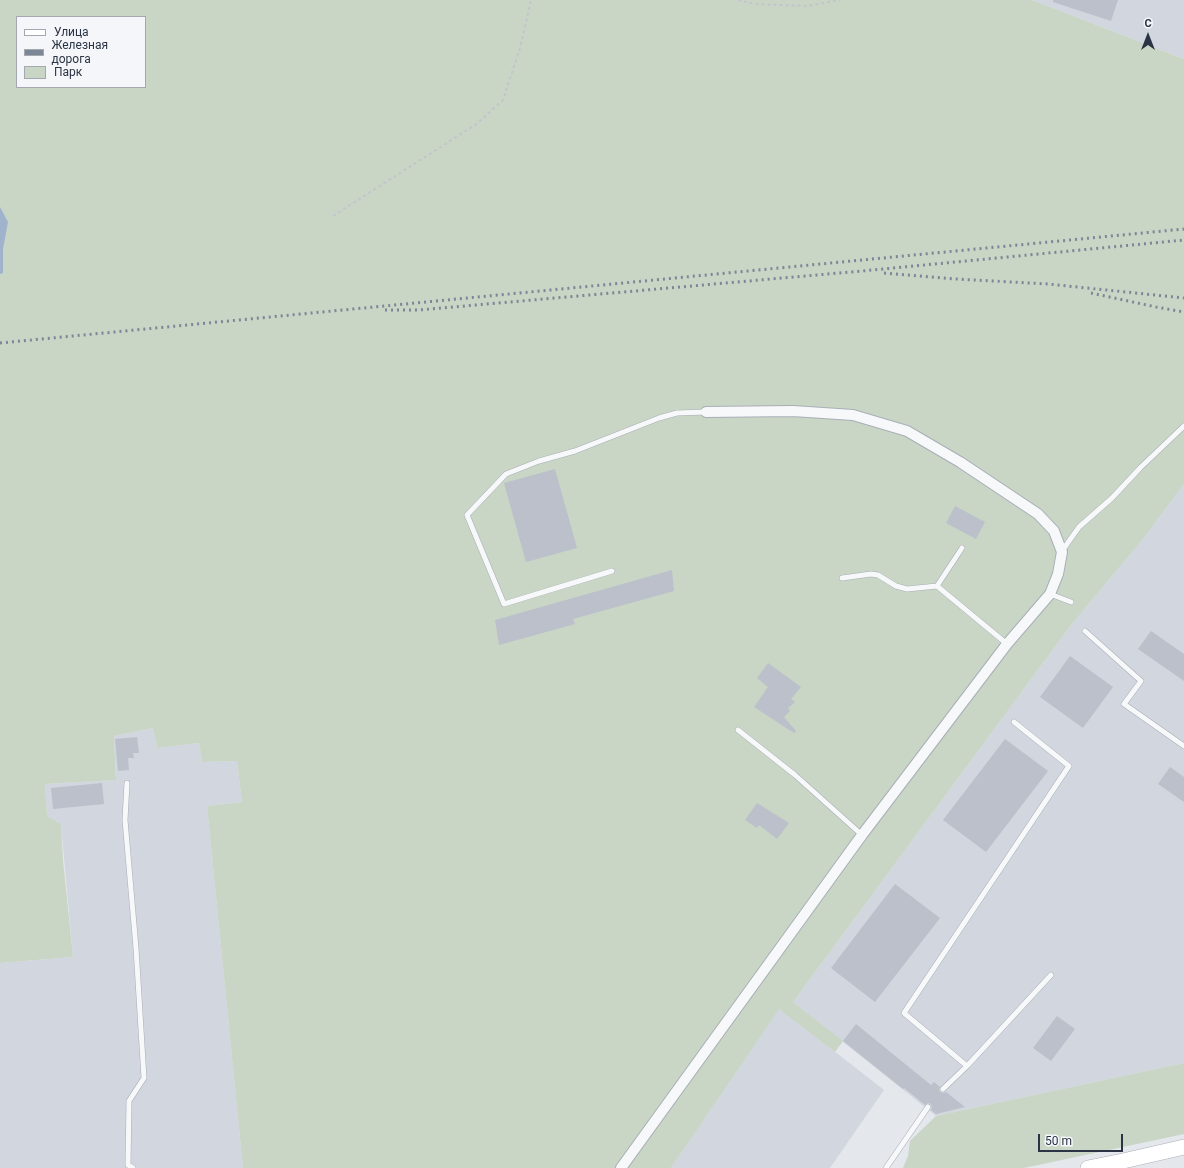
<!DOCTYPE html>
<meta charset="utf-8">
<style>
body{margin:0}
#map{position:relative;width:1184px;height:1168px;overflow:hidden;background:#e4e7ec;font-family:Roboto,sans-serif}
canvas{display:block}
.legend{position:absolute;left:16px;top:16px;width:130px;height:72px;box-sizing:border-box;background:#f4f6f9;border:1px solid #a4a8b1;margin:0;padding:5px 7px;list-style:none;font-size:12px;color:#2b3445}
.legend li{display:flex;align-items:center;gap:8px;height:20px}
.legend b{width:20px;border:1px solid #a4a8b1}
.north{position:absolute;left:1128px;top:16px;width:40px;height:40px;-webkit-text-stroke:3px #f4f6f9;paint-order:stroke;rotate:0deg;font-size:11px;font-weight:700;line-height:16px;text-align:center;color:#2b3445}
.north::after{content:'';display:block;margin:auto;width:14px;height:18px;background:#2b3445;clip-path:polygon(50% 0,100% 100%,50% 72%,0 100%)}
.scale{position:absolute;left:1038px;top:1134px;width:85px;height:18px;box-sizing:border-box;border:2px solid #2b3445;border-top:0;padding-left:5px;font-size:12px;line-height:14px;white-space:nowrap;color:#2b3445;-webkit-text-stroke:3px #f4f6f9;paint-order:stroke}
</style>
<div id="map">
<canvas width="1184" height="1168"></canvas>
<ul class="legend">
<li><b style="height:5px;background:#fff"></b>Улица</li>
<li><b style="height:5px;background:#7d8696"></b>Железная дорога</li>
<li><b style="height:11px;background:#c9d6c5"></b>Парк</li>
</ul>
<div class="north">С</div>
<div class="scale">50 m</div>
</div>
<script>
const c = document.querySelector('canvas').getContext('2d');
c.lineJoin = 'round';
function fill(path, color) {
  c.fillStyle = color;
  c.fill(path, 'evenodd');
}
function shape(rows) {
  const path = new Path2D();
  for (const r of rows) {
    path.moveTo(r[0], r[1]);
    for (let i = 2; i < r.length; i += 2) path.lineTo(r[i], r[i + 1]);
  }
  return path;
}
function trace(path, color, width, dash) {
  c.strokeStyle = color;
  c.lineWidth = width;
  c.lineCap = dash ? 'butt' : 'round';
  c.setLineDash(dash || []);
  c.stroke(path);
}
fill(shape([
 [1032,0,1184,0,1184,59],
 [1184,484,1184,1063,936,1116,793,1002,1071,625,1143,539],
 [153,728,157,748,199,743,202,762,237,761,242,802,207,806,243,1168,0,1168,0,963,73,957,61,824,47,816,45,784,116,780,114,736],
 [779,1008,884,1090,830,1168,671,1168]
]), '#d2d6de');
fill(shape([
 [0,0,1032,0,1184,59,1184,484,1143,539,1071,625,793,1002,843,1041,835,1052,779,1009,671,1168,243,1168,207,806,242,802,237,761,202,762,199,743,157,748,153,728,114,736,116,780,45,784,47,816,61,824,63,860,73,957,0,963],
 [17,17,145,17,145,87,17,87],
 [1184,1063,1184,1134,1024,1168,903,1168,908,1156,910,1141,936,1116]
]), '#c9d6c5');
fill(shape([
 [0,207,8,222,3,249,3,273,0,274]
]), '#9fb4cc');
fill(shape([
 [1053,0,1118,0,1111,21,1053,2],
 [555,469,577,548,526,562,504,483],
 [955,506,985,522,976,539,946,523],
 [672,570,674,591,573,619,575,624,499,645,495,620],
 [1151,631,1184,654,1184,681,1138,649],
 [1070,656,1113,687,1083,728,1040,697],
 [768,663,801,687,791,699,795,702,788,708,790,711,784,717,796,731,794,733,754,707,768,687,757,678],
 [137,737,139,753,133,753,134,758,128,758,129,770,118,771,115,739],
 [1005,739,1048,771,986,852,943,820],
 [1170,767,1184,777,1184,802,1158,784],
 [102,783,104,804,53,809,51,788],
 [757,803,789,823,777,839,759,825,757,828,745,820],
 [895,884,940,918,875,1002,831,968],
 [1057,1016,1075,1029,1051,1061,1033,1048],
 [856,1024,931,1085,934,1082,940,1087,939,1090,940,1092,944,1093,946,1092,965,1107,936,1114,931,1110,932,1107,931,1104,928,1103,925,1105,904,1088,903,1089,843,1041]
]), '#bbc0ca');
const service = shape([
 [1062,551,1079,527,1112,498,1141,467,1184,426],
 [612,571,504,604,467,515,506,474,539,461,575,451,659,418,677,413,706,412],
 [842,578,871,574,878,575,896,586,907,589,937,586,1007,644],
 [937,586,962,548],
 [1050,594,1071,602],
 [1085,631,1141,681,1124,704,1184,746],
 [738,730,795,775,862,835],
 [127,783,125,820,136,948,144,1078,129,1101,128,1165,133,1168],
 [967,1066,904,1013,1069,766,1014,722],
 [943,1089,967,1066,1051,975],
 [886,1168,928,1107]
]);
const minor = shape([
 [621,1168,862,835,1007,644,1050,594,1058,574,1062,552,1054,531,1038,514,960,462,907,431,853,415,793,411,706,412]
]);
const secondary = shape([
 [1088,1168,1123,1161,1184,1147]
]);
trace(service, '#a9aeb7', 6);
trace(minor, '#a9aeb7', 12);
trace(secondary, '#a9aeb7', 16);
trace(shape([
 [738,0,755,4,807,6,840,0],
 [333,216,478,123,503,100,520,48,531,0]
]), '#c2c5cb', 2, [3, 3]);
trace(service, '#f7f8fa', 5);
trace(minor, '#f7f8fa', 10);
trace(secondary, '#fff', 15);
trace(shape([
 [884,273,956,279,1048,284,1184,298],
 [1091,293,1156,307,1184,312],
 [385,310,419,310,862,271,1184,240],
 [0,343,1184,229]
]), '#7d8696', 3, [2, 4]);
</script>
